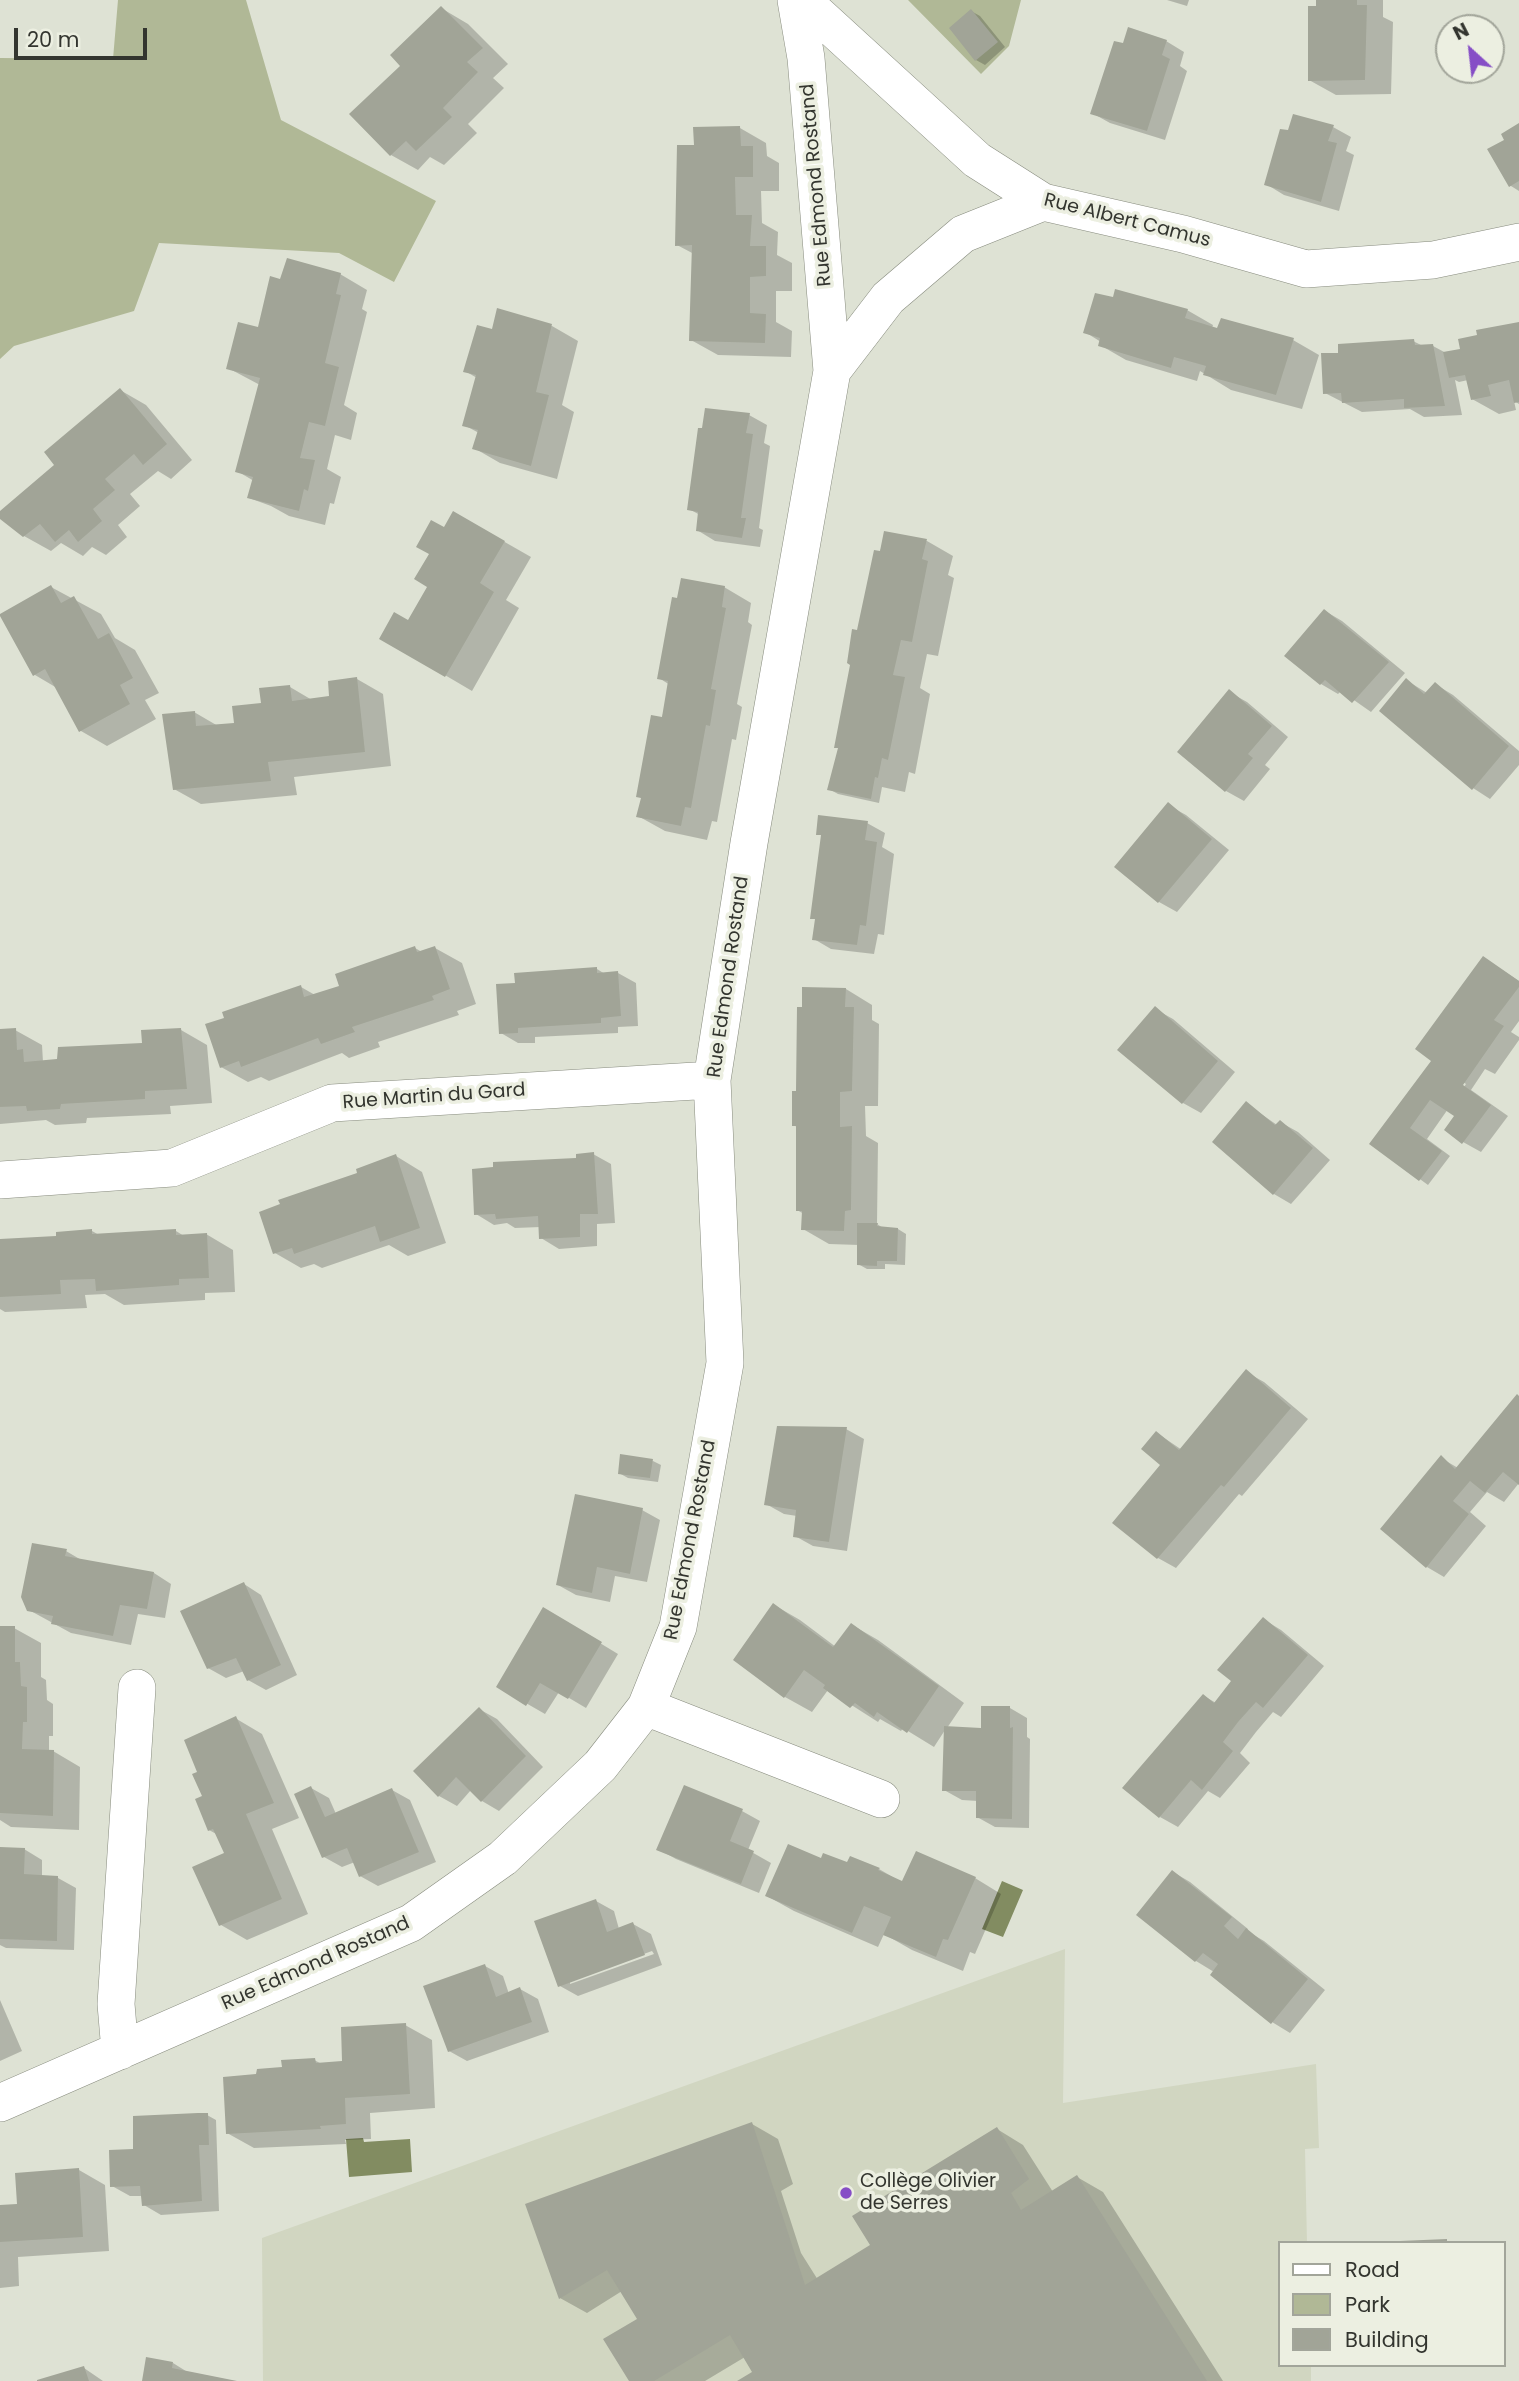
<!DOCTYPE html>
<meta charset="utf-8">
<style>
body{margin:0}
#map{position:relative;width:1519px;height:2381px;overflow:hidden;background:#dee2d4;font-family:Poppins,sans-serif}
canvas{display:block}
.legend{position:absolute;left:1278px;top:2241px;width:228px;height:126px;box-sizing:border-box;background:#ecefe1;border:2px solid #a2a59a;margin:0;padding:9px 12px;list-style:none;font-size:21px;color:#33352f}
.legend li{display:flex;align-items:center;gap:14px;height:35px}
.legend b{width:35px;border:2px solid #a2a59a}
.north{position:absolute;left:1435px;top:14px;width:70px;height:70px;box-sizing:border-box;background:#ecefe1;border:2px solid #a2a59a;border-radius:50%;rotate:333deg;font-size:19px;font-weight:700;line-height:28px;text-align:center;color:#33352f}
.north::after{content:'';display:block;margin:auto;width:24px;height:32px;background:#864ec6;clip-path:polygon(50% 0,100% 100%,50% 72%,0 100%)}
.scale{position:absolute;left:14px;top:28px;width:133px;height:32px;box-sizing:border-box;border:4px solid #33352f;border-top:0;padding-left:9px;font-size:21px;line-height:24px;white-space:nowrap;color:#33352f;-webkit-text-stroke:5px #ecefe1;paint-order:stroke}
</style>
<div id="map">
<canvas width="1519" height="2381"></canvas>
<ul class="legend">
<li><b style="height:9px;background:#fff"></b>Road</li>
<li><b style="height:19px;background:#b0b896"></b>Park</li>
<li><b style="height:19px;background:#a1a497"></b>Building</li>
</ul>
<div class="north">N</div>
<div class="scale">20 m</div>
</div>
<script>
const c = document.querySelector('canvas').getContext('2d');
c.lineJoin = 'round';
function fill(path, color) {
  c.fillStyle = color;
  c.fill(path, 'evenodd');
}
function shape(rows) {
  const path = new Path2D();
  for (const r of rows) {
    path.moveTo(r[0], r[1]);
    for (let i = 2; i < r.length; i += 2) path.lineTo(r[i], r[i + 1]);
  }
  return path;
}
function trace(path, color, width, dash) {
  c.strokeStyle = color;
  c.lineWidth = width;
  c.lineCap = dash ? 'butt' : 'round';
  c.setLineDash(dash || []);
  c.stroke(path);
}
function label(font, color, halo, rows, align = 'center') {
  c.font = font + ' Poppins,sans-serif';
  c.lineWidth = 7;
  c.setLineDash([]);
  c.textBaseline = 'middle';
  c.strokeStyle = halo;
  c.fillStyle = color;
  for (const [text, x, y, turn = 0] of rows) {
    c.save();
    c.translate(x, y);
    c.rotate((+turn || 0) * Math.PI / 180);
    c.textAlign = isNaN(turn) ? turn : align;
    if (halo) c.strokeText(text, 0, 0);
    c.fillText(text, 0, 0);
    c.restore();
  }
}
fill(shape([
 [1065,1949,1063,2103,1316,2064,1319,2148,1305,2149,1307,2243,1279,2243,1279,2365,1311,2365,1311,2381,263,2381,262,2238]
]), '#d1d6c1');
fill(shape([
 [118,0,246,0,281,120,436,201,394,282,339,253,159,243,134,311,14,346,0,359,0,58,113,59],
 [908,0,1021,0,1009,46,981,74]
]), '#b0b896');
fill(shape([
 [1002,1881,1023,1890,1003,1937,982,1929],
 [363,2138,364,2142,410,2139,412,2172,349,2177,346,2139]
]), '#828c61');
fill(shape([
 [1167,0,1189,0,1187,6],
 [1318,0,1383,0,1383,17,1393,22,1391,94,1336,95,1309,80],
 [441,8,468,24,508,64,493,78,504,88,468,124,477,133,444,165,430,157,418,170,391,155,403,66],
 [971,11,980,16,1005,47,985,65,976,60,951,28],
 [1166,41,1184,52,1180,66,1187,71,1165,140,1110,123,1092,113],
 [1519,125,1519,191,1511,186,1506,141],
 [1333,127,1351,137,1346,151,1354,155,1339,211,1284,195,1266,184],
 [740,128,766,143,767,156,779,163,779,191,761,191,762,223,778,232,777,255,792,263,792,291,776,291,776,322,792,331,791,357,718,355,691,340,694,254,677,245,696,147],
 [340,274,367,290,362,309,367,312,344,405,357,413,351,440,335,435,327,469,341,477,334,504,330,503,325,525,289,516,271,506,249,498,254,481,237,471,260,385,228,368,259,329,281,281],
 [1187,310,1213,325,1212,328,1293,340,1319,355,1302,409,1231,390,1200,371,1197,381,1126,360,1100,345,1101,342,1085,332],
 [1519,323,1519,404,1514,401,1516,410,1499,414,1472,399,1468,380,1459,382,1455,380,1462,415,1424,417,1410,409,1362,412,1325,393,1340,354,1413,341,1423,346,1433,346,1446,353,1459,350],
 [552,326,578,341,562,405,574,412,557,479,500,463,474,448,479,433,464,425,477,378,465,371,493,331],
 [120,390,146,405,192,460,171,479,158,471,130,494,140,506,118,525,127,537,106,555,92,547,83,556,61,543,51,551,24,536,0,517,0,513,57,465],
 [749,415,767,425,764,443,770,446,759,528,763,530,760,547,715,541,697,530,700,515,689,509],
 [454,513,531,557,506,600,519,608,472,691,382,638,409,622,430,586,445,530],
 [885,533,927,541,953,556,948,575,954,578,938,656,927,654,920,688,930,694,915,774,909,772,905,792,882,787,879,803,838,794,829,789,839,749,859,632],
 [51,587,101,614,115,638,135,650,159,693,145,700,156,719,107,746,81,731,57,688,35,675],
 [724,587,751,603,748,622,752,625,737,704,742,707,736,740,732,739,717,822,712,821,707,840,665,831,638,816,670,685,659,678],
 [1325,611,1342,621,1405,673,1371,712,1341,691,1338,694,1321,684],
 [357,679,383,694,391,766,294,777,297,795,201,804,174,789,194,712,218,726,236,724,290,687,312,700,331,697],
 [1406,680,1427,693,1435,684,1453,695,1519,751,1519,765,1490,799,1473,788],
 [1229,692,1247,702,1288,737,1265,765,1270,769,1244,801,1226,791,1179,751],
 [1168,805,1186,815,1229,850,1177,912,1159,902,1116,867],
 [867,823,885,833,882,847,894,854,884,935,878,934,874,954,831,949,814,939,817,920,812,918,823,836,818,834],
 [415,948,422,952,435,948,462,963,476,1004,457,1011,459,1015,378,1042,380,1047,349,1058,342,1053,269,1081,261,1077,248,1082,221,1067,301,987,315,995,342,987],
 [1484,958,1519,981,1519,1021,1511,1032,1519,1037,1519,1040,1495,1074,1485,1069,1471,1090,1508,1116,1481,1152,1463,1142,1456,1115,1448,1109,1427,1139,1450,1156,1428,1185,1372,1144,1431,1064],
 [1447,1071,1466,1084,1464,1087],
 [597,969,605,974,618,973,636,983,638,1026,618,1027,618,1033,535,1037,535,1043,518,1043,501,1033],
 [804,989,846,989,872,1005,872,1020,879,1024,878,1106,865,1106,866,1136,878,1143,877,1224,883,1228,898,1229,906,1234,905,1265,885,1264,885,1269,867,1269,858,1264,859,1245,829,1244,803,1229,804,1214,797,1210,798,1128,794,1125],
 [1155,1009,1173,1019,1235,1072,1201,1113,1183,1103,1120,1050],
 [15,1030,42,1045,43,1062,143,1044,181,1030,207,1045,212,1103,170,1106,171,1114,87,1118,86,1123,55,1125,46,1120,0,1124,0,1031],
 [1247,1104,1277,1125,1280,1122,1298,1132,1330,1160,1291,1204,1274,1194],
 [593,1154,611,1164,615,1223,597,1224,597,1246,559,1249,541,1238,541,1227,515,1228,507,1223,494,1225,476,1214],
 [396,1156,422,1172,446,1243,408,1256,389,1245,322,1268,314,1264,301,1268,275,1253,360,1174],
 [92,1231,99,1235,176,1231,184,1236,206,1234,233,1250,235,1292,205,1293,205,1300,124,1305,105,1294,85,1295,87,1308,5,1312,0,1309,0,1241,58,1237],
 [1246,1372,1264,1382,1308,1419,1242,1496,1239,1494,1176,1568,1158,1558,1115,1523,1163,1465,1157,1433,1182,1450],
 [1519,1398,1519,1483,1504,1502,1487,1492,1470,1512,1486,1526,1444,1577,1427,1567,1441,1458,1458,1468],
 [846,1429,864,1439,847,1551,813,1546,795,1536,797,1516,784,1514,766,1504],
 [653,1461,661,1465,658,1482,628,1478,619,1473],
 [642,1510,660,1520,647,1582,615,1576,610,1602,576,1595,558,1585],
 [66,1551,83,1561,154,1573,171,1584,165,1618,138,1614,131,1645,71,1633,29,1610],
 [244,1584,261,1595,297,1675,266,1690,248,1680,244,1671,226,1678,208,1668],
 [774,1605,800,1620,836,1647,852,1625,878,1640,964,1703,947,1728,983,1729,1010,1708,1027,1718,1027,1737,1030,1739,1029,1828,995,1827,977,1817,978,1801,962,1800,944,1790,945,1730,934,1747,903,1728,901,1731,880,1719,878,1722,828,1690,812,1712,785,1697,735,1660],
 [544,1609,618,1654,586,1708,559,1692,545,1714,498,1687],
 [1263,1619,1281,1630,1324,1666,1281,1717,1273,1712,1256,1732,1240,1753,1250,1763,1220,1798,1208,1791,1178,1827,1160,1817,1204,1696,1216,1703,1233,1681],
 [0,1628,14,1628,41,1643,41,1677,46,1680,47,1700,53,1704,53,1736,49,1736,49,1751,53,1751,80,1767,79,1830,11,1827,0,1820],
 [479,1709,497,1719,543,1767,499,1811,482,1801,471,1790,457,1806,439,1796,416,1771],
 [235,1718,262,1734,299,1818,272,1829,308,1914,247,1940,221,1925,226,1854,218,1835,209,1830,199,1773],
 [311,1788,329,1798,336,1814,392,1790,410,1800,436,1862,378,1886,360,1876,355,1862,342,1867,324,1857],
 [742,1811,760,1821,748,1850,771,1863,759,1893,676,1859,658,1849],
 [0,1849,24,1849,42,1860,42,1877,58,1878,76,1888,74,1950,6,1948,0,1945],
 [851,1858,879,1869,903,1883,975,1878,1001,1894,975,1954,970,1952,963,1971,912,1950,884,1934,878,1947,794,1911,767,1896,822,1860,848,1864],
 [1173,1872,1190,1882,1248,1929,1247,1931,1264,1941,1325,1990,1290,2033,1272,2022,1214,1972,1196,1961,1139,1915],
 [596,1901,614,1911,619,1929,633,1924,651,1934,662,1965,578,1996,560,1986],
 [652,1951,654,1954,570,1984,570,1981],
 [485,1966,503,1976,509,1994,520,1989,538,1999,549,2032,467,2061,449,2051],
 [0,2000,22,2051,0,2061],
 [405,2025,432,2040,435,2108,370,2113,371,2139,345,2140,346,2144,254,2148,227,2133,257,2076,314,2060,322,2064,344,2063],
 [207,2115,216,2120,219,2211,161,2215,144,2205,143,2196,130,2196,112,2186,135,2151],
 [752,2124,778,2139,793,2184,781,2191,801,2253,818,2280,873,2246,997,2129,1023,2145,1053,2192,1077,2177,1103,2192,1223,2381,740,2381,755,2372,745,2357,705,2381,631,2381,639,2319,622,2291,587,2313,560,2298],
 [79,2170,105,2185,109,2251,18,2257,19,2286,0,2288,0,2206,19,2206],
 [173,2363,189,2373,234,2381,143,2381],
 [84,2368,103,2381,41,2381]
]), '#0003');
fill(shape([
 [1316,0,1357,0,1357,5,1367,5,1365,80,1308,81,1308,6,1316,6],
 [441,6,483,48,467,62,478,72,443,108,452,117,416,151,406,141,390,156,349,114,400,66,390,55],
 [971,9,998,42,975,61,949,28],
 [1128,27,1167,40,1162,55,1170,59,1147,131,1090,114,1114,41,1123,43],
 [1293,114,1334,125,1328,141,1337,143,1321,202,1264,185,1280,129,1288,130],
 [1519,123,1519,181,1509,187,1487,149,1504,140,1501,134],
 [740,126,741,146,753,146,753,177,735,177,736,215,752,215,750,246,766,246,766,276,750,277,750,313,766,314,765,343,689,341,692,245,675,246,677,145,694,145,693,127],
 [287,258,341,273,336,294,341,295,325,363,339,367,325,426,309,422,300,458,315,460,308,491,304,489,299,511,247,498,253,477,235,472,260,378,226,369,238,322,258,327,270,276,280,279],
 [1115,289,1188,309,1185,318,1217,328,1221,318,1294,338,1276,395,1203,375,1206,366,1174,357,1171,368,1098,346,1100,338,1083,333,1095,293,1113,297],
 [497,308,552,324,536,392,549,395,531,466,472,449,478,430,462,426,476,375,463,372,477,325,492,329],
 [1519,322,1519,402,1514,403,1509,380,1488,385,1491,396,1471,400,1465,375,1449,378,1443,352,1460,349,1458,339,1477,335,1476,330],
 [1414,339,1415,345,1433,344,1445,406,1404,408,1404,399,1342,403,1341,393,1323,394,1321,353,1338,353,1338,344],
 [120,388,167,444,143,465,134,454,105,479,115,490,93,509,102,521,78,542,69,530,55,542,40,524,23,537,0,519,0,511,54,465,44,452],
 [705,408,750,413,746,433,753,434,741,518,746,518,742,538,696,531,698,512,687,510,698,428,702,428],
 [453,511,505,541,480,583,494,592,445,677,379,639,394,612,408,620,427,587,414,579,429,554,416,547,431,520,444,527],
 [884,531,927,539,922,559,928,561,912,642,901,640,893,675,905,677,888,760,882,758,878,778,875,777,871,799,827,790,838,748,834,748,850,665,847,663,852,629,857,630,874,550,880,551],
 [681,578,725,586,722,607,726,608,711,689,716,690,710,726,706,725,691,808,685,807,681,826,636,817,641,798,636,797,651,715,662,717,668,681,657,679,672,597,677,598],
 [51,585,61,603,74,596,98,639,109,633,133,678,120,685,130,704,79,732,45,669,33,676,0,616,0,614],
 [1324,609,1389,662,1352,703,1325,680,1320,685,1284,656],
 [357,677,365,752,268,762,271,781,173,790,162,714,195,711,196,726,234,723,232,706,261,703,259,688,290,685,292,701,329,696,328,681],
 [1406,678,1424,694,1435,682,1509,746,1472,790,1379,711],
 [1229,689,1272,726,1248,754,1253,758,1225,792,1177,752],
 [1168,802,1212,839,1158,903,1114,867],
 [818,815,868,821,865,840,877,842,866,926,860,925,857,945,812,940,815,919,810,919,821,835,816,835],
 [415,946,417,952,435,946,450,989,432,996,434,1000,352,1027,355,1032,321,1044,318,1038,241,1067,239,1061,220,1068,205,1024,224,1018,222,1012,301,985,304,997,339,986,335,974],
 [1483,956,1519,981,1519,987,1494,1020,1504,1026,1463,1085,1491,1105,1462,1144,1444,1130,1454,1116,1430,1100,1410,1128,1442,1151,1419,1181,1369,1144,1431,1061,1415,1049],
 [597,967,597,973,618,971,621,1016,601,1018,601,1023,518,1028,518,1033,499,1034,496,984,515,983,514,973],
 [802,987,846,988,845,1007,854,1007,852,1091,840,1092,840,1127,852,1126,851,1210,845,1211,844,1231,801,1230,802,1211,796,1211,796,1126,792,1126,792,1091,796,1091,797,1007,802,1007],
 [1155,1006,1218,1061,1182,1104,1117,1050],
 [16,1028,17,1050,23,1049,24,1062,57,1059,58,1047,142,1043,141,1030,181,1028,187,1089,145,1091,145,1099,61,1104,60,1109,27,1111,26,1106,0,1107,0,1029],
 [1246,1101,1275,1125,1280,1120,1313,1148,1273,1195,1212,1142],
 [594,1152,598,1214,580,1214,580,1237,539,1239,538,1216,496,1219,495,1214,474,1215,472,1169,493,1167,493,1162,576,1158,576,1154],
 [396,1154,420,1228,380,1242,375,1226,294,1254,292,1248,273,1254,259,1212,280,1204,278,1200,357,1173,356,1169],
 [857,1223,878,1223,877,1226,898,1228,897,1261,877,1261,877,1266,857,1265],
 [92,1229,92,1234,176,1229,176,1235,207,1233,209,1278,179,1279,179,1285,96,1291,95,1279,60,1280,61,1294,0,1297,0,1239,56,1236,56,1232],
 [1246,1369,1291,1408,1224,1487,1221,1485,1157,1559,1112,1523,1160,1465,1141,1449,1156,1431,1179,1450],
 [1517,1394,1519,1396,1519,1485,1503,1472,1485,1493,1470,1481,1453,1501,1469,1514,1426,1568,1380,1529,1441,1455,1455,1469],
 [777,1426,847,1427,829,1542,793,1537,796,1510,764,1505],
 [620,1454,653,1459,650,1478,618,1474],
 [575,1494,643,1508,630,1574,597,1567,592,1593,556,1585],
 [32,1543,67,1549,65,1556,154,1572,147,1609,120,1605,113,1636,51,1624,53,1616,27,1611,21,1597],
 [244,1582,281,1665,247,1681,236,1658,207,1669,180,1611],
 [773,1603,833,1647,851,1623,939,1686,907,1733,877,1712,874,1717,855,1703,850,1708,823,1688,825,1685,804,1670,784,1698,733,1660],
 [543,1607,602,1642,568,1699,540,1683,526,1706,496,1687],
 [1263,1617,1308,1655,1263,1708,1256,1702,1238,1722,1223,1742,1233,1751,1202,1790,1191,1780,1159,1818,1122,1788,1203,1694,1214,1703,1231,1681,1217,1670],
 [0,1626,15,1626,15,1662,20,1662,21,1686,27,1687,27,1722,23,1722,22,1749,54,1750,53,1816,0,1813],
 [981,1706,1010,1706,1010,1728,1013,1727,1012,1819,976,1818,976,1791,942,1791,944,1726,981,1728],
 [479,1707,526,1756,481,1802,456,1777,438,1797,413,1771],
 [236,1716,274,1803,246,1814,282,1899,219,1926,192,1867,224,1853,213,1829,208,1831,195,1799,202,1796,192,1774,197,1772,184,1740],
 [684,1785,743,1809,730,1841,754,1851,741,1884,656,1850],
 [311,1786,325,1817,392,1788,419,1852,359,1877,347,1848,322,1858,294,1794],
 [788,1844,821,1858,823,1853,847,1862,850,1856,880,1868,878,1870,902,1881,916,1851,976,1877,948,1940,943,1939,936,1957,883,1935,891,1917,864,1906,852,1933,765,1896],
 [0,1847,25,1848,24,1874,58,1876,57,1941,0,1939],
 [1172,1870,1232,1917,1224,1926,1238,1939,1246,1928,1308,1979,1271,2024,1210,1975,1218,1964,1203,1953,1195,1962,1136,1915],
 [596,1899,607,1932,633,1922,645,1955,558,1987,534,1921],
 [485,1964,496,1997,520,1987,532,2022,448,2052,423,1986],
 [406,2023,410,2094,345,2098,346,2124,320,2126,321,2129,226,2134,223,2077,256,2074,257,2069,282,2067,281,2060,315,2058,316,2063,342,2061,341,2027],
 [198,2113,208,2113,209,2145,199,2145,202,2201,142,2206,140,2186,110,2187,109,2150,133,2149,133,2116],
 [752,2122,805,2285,870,2245,852,2216,997,2127,1029,2179,1011,2193,1021,2210,1077,2175,1207,2381,737,2381,752,2372,730,2335,654,2381,629,2381,603,2339,637,2319,607,2270,559,2299,525,2204],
 [79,2168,83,2237,0,2242,0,2205,17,2204,15,2173],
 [1447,2239,1447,2243,1400,2243,1400,2241],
 [146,2357,173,2362,172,2368,237,2381,142,2381],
 [84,2366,89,2381,37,2381,37,2380]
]), '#a1a497');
const minor = shape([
 [802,0,977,160,1043,202,1183,234,1306,269,1433,260,1519,242],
 [832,371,888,298,963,234,1043,202],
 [0,1180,172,1168,332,1103,712,1080],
 [646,1707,881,1799],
 [120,2051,116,2004,137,1688],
 [0,2103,411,1923,503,1858,600,1766,646,1707,678,1627,725,1363,712,1080,749,843,832,371,806,58,796,0]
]);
trace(minor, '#878b7e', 38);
trace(minor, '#fff', 37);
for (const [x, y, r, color] of [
 [846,2193,7,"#864ec6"]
]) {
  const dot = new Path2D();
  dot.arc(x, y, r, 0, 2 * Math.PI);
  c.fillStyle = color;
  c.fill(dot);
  trace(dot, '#ecefe1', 2.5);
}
label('19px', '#33352f', '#ecefe1', [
 ["Rue Edmond Rostand",817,185,-95],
 ["Rue Albert Camus",1127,221,14],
 ["Rue Edmond Rostand",729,977,-82],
 ["Rue Martin du Gard",434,1097,-4],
 ["Rue Edmond Rostand",691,1540,-79],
 ["Rue Edmond Rostand",316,1964,-24]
]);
label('19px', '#33352f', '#ecefe1', [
 ["Collège Olivier",860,2182],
 ["de Serres",860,2204]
], 'left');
</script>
